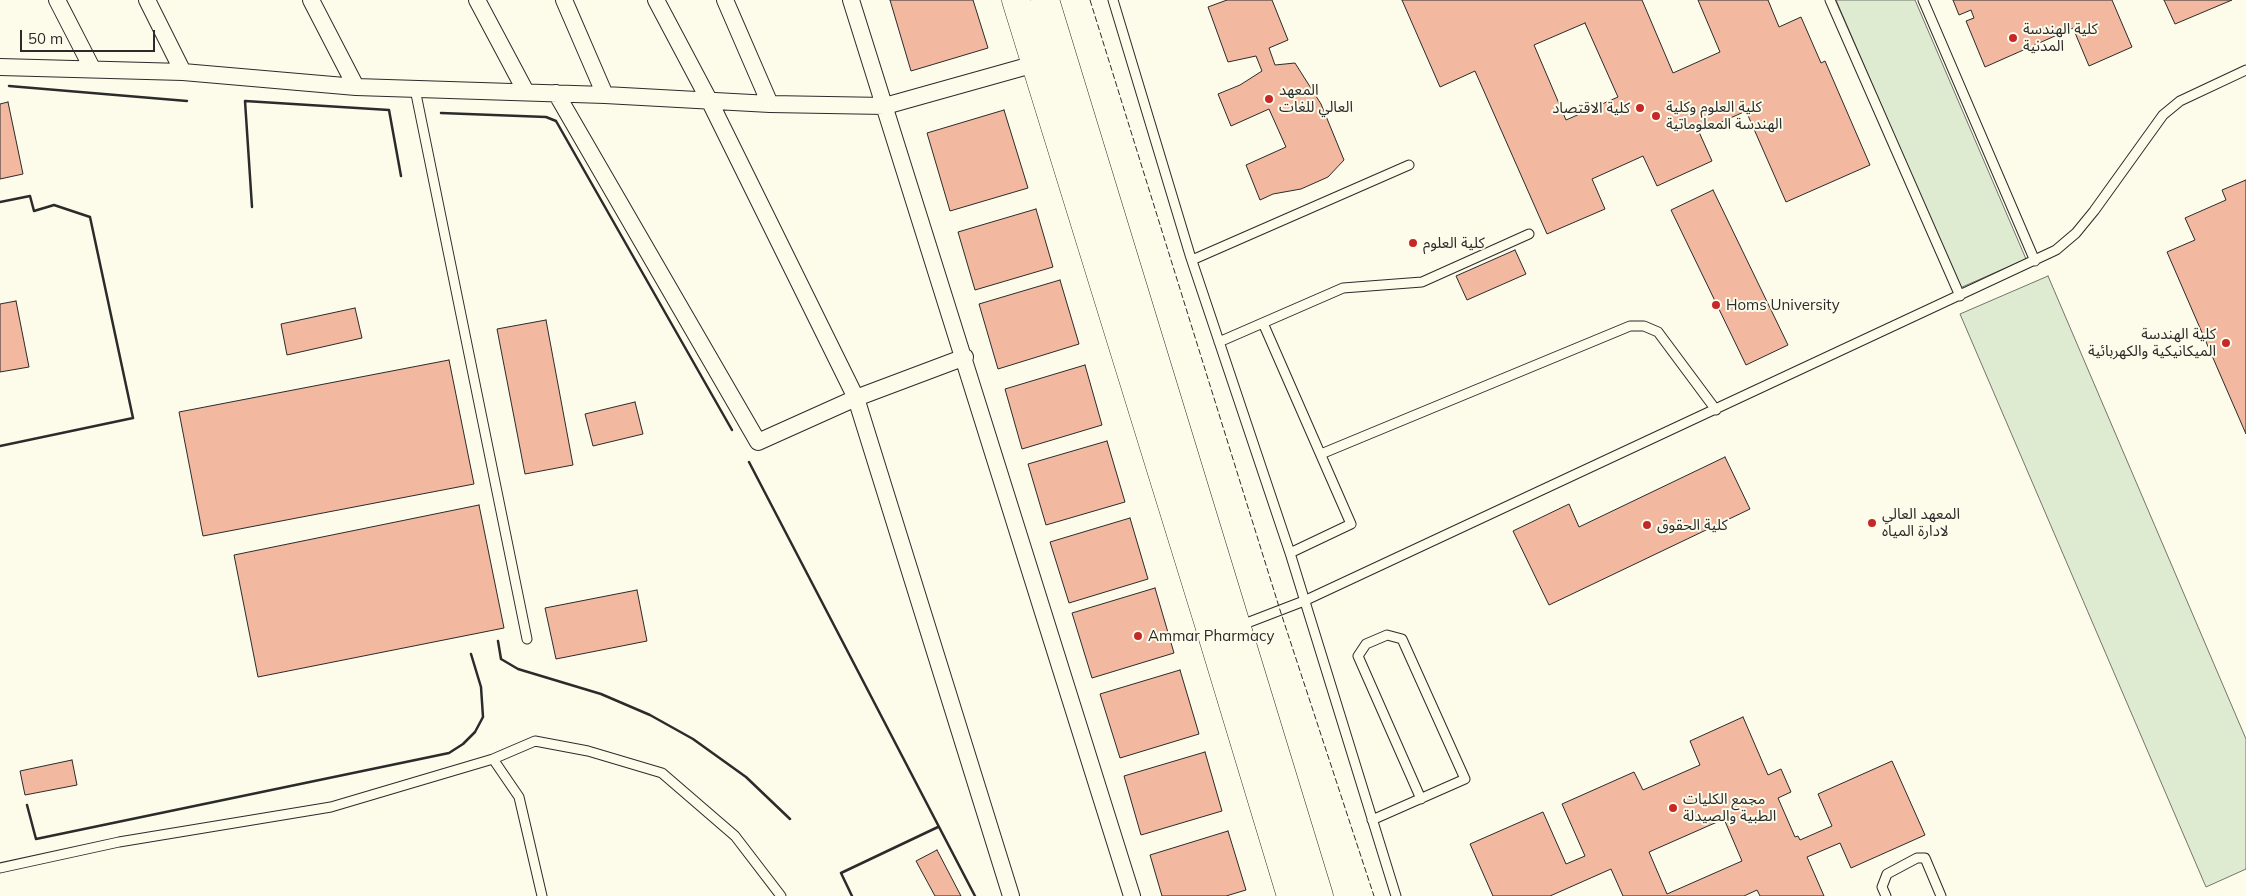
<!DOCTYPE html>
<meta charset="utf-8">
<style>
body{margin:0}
#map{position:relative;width:2246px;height:896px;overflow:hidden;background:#fdfbea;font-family:Mulish,sans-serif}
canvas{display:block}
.scale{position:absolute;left:20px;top:30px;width:135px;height:22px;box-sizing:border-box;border:2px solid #2b2b2b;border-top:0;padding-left:6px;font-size:15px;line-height:18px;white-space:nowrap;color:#2b2b2b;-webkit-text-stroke:4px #fdfbea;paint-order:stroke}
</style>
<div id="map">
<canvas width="2246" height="896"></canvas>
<div class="scale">50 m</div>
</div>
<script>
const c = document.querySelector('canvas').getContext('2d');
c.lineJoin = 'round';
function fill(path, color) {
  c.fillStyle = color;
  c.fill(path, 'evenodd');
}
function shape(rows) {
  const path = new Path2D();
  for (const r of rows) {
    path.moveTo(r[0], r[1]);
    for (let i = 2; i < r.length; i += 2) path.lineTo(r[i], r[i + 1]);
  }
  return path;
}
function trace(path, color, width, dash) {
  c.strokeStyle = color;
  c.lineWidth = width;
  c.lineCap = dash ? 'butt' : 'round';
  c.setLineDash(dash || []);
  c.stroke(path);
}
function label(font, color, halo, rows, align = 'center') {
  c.font = font + ' Mulish,"Noto Sans Arabic",sans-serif';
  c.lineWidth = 4;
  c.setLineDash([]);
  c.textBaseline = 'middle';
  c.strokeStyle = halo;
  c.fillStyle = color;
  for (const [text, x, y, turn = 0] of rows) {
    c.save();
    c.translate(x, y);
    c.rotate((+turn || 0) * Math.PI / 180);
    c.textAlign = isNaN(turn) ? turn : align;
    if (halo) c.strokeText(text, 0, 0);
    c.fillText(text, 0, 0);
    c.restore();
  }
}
const green = shape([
 [1836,0,1915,0,2026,259,1960,288,1836,0],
 [2048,276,2246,739,2246,869,2206,887,1960,314,2048,276]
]);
fill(green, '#deebd1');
trace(green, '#74746e', 1);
const building = shape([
 [890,0,973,0,988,48,911,71,890,0],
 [1227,0,1272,0,1288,40,1269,48,1275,65,1295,63,1321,104,1344,160,1328,177,1301,189,1273,194,1260,200,1246,165,1286,147,1269,109,1231,126,1218,94,1240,85,1262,71,1256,56,1228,62,1208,7,1227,0],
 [1402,0,1642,0,1673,73,1720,52,1698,0,1768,0,1779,27,1801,17,1821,63,1825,61,1870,165,1786,202,1746,111,1699,132,1712,161,1657,186,1643,156,1592,179,1605,209,1547,234,1475,71,1440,87,1402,0],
 [1585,23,1618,97,1566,120,1534,45,1585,23],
 [1953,0,2112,0,2132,47,2089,66,2073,28,1985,67,1966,21,1974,18,1971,10,1959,15,1953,0],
 [2164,0,2232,0,2175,24,2164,0],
 [8,102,23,174,0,179,0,104,8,102],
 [1004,110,1028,188,950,211,927,133,1004,110],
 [2246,180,2246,434,2167,252,2195,240,2185,218,2226,200,2222,190,2246,180],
 [1713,190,1788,345,1746,365,1671,210,1713,190],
 [1036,209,1053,267,975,290,958,232,1036,209],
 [1515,250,1526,274,1467,300,1456,276,1515,250],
 [1060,280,1079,344,998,369,979,304,1060,280],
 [16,301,29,367,0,372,0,304,16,301],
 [355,308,362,338,287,355,281,324,355,308],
 [546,320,573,465,525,474,497,329,546,320],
 [449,360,474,484,203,536,179,412,449,360],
 [1085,365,1102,425,1022,449,1005,389,1085,365],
 [635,402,643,434,593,446,585,414,635,402],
 [1107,441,1125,502,1046,525,1028,464,1107,441],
 [1725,457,1750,509,1549,605,1513,531,1569,504,1579,527,1725,457],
 [479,505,504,628,258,677,234,555,479,505],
 [1130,518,1148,579,1069,603,1050,542,1130,518],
 [1155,588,1174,653,1092,678,1072,613,1155,588],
 [637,590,647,641,556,659,545,608,637,590],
 [1180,670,1199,734,1120,758,1100,694,1180,670],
 [1743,717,1768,775,1781,769,1791,792,1778,798,1795,837,1798,836,1800,840,1832,826,1818,794,1892,761,1925,835,1851,868,1840,843,1807,857,1824,896,1760,896,1757,890,1744,896,1623,896,1611,869,1550,896,1493,896,1470,844,1543,812,1566,864,1585,856,1562,804,1634,772,1643,790,1700,765,1690,741,1743,717],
 [1724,819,1742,861,1667,894,1649,852,1724,819],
 [1205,752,1222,811,1141,835,1124,776,1205,752],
 [72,760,77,785,25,795,20,771,72,760],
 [1228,831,1246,890,1226,896,1162,896,1150,855,1228,831],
 [937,850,961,896,935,896,916,861,937,850]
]);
fill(building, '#f2b8a0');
trace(building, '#2b2b2b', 1);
const service = shape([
 [1113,0,1190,255,1290,553,1396,896],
 [1830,0,1960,296],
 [1923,0,2035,261],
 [415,89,527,639],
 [1192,260,1409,165],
 [1263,323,1351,524,1290,553],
 [1219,342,1343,288,1422,282,1529,234],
 [1321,454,1630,326,1644,326,1658,332,1716,410],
 [1239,626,1304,601,2056,250,2076,233,2094,211,2163,115,2180,101,2246,70],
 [493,759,519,797,542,896],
 [1372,820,1465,779,1402,639,1387,635,1366,644,1358,656,1421,799],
 [0,868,119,842,331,807,493,759,535,741,588,751,662,773,735,836,781,896],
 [1886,896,1882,887,1887,874,1917,858,1925,858,1941,896]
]);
const minor = shape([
 [57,0,92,68],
 [147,0,183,72],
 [311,0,356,87],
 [477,0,526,92],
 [564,0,605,95],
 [656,0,709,100,856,398,1011,896],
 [725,0,770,104],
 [851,0,1132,896],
 [0,67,183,72,356,87,605,95,770,104,885,106,1035,64],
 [556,93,758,442,856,398,965,357]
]);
const trunk = shape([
 [1016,0,1207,618,1291,896],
 [1045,0,1319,896]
]);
trace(service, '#2b2b2b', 11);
trace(minor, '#2b2b2b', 18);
trace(trunk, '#2b2b2b', 29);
trace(service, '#fdfbea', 9);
trace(minor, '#fdfbea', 16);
trace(trunk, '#fdfbea', 28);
trace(shape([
 [1090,0,1280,610,1374,896]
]), '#2b2b2b', 1, [6, 2.5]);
trace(shape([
 [9,86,187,101],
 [441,113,546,117,556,121,732,430],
 [0,202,30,196,34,211,54,205,90,217,133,418,0,446],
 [252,207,245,101,389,110,401,176],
 [749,462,975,896],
 [498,641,501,659,518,669,601,694,650,715,693,739,746,777,790,819],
 [27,805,36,839,449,753,463,744,475,732,483,717,481,687,471,654],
 [852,896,841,873,938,827]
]), '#2b2b2b', 2.5);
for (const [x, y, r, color] of [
 [2013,38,5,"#c62828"],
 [1269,99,5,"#c62828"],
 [1640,108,5,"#c62828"],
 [1656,116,5,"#c62828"],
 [1413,243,5,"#c62828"],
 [1716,305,5,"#c62828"],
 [2226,343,5,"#c62828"],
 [1872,523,5,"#c62828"],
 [1647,525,5,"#c62828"],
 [1138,636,5,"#c62828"],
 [1673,808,5,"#c62828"]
]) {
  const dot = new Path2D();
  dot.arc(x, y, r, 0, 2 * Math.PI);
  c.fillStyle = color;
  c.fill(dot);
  trace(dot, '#fdfbea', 2);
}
label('15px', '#2b2b2b', '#fdfbea', [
 ["كلية الهندسة",2023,29],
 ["المدنية",2023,46],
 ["المعهد",1279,90],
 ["العالي للغات",1279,107],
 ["كلية العلوم وكلية",1666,107],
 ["الهندسة المعلوماتية",1666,124],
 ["كلية الاقتصاد",1630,108,"right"],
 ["كلية العلوم",1423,243],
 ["Homs University",1726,305],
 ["كلية الهندسة",2216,334,"right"],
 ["الميكانيكية والكهربائية",2216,351,"right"],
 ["المعهد العالي",1882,514],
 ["لادارة المياه",1882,531],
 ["كلية الحقوق",1657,525],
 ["Ammar Pharmacy",1148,636],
 ["مجمع الكليات",1683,799],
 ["الطبية والصيدلة",1683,816]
], 'left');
</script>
